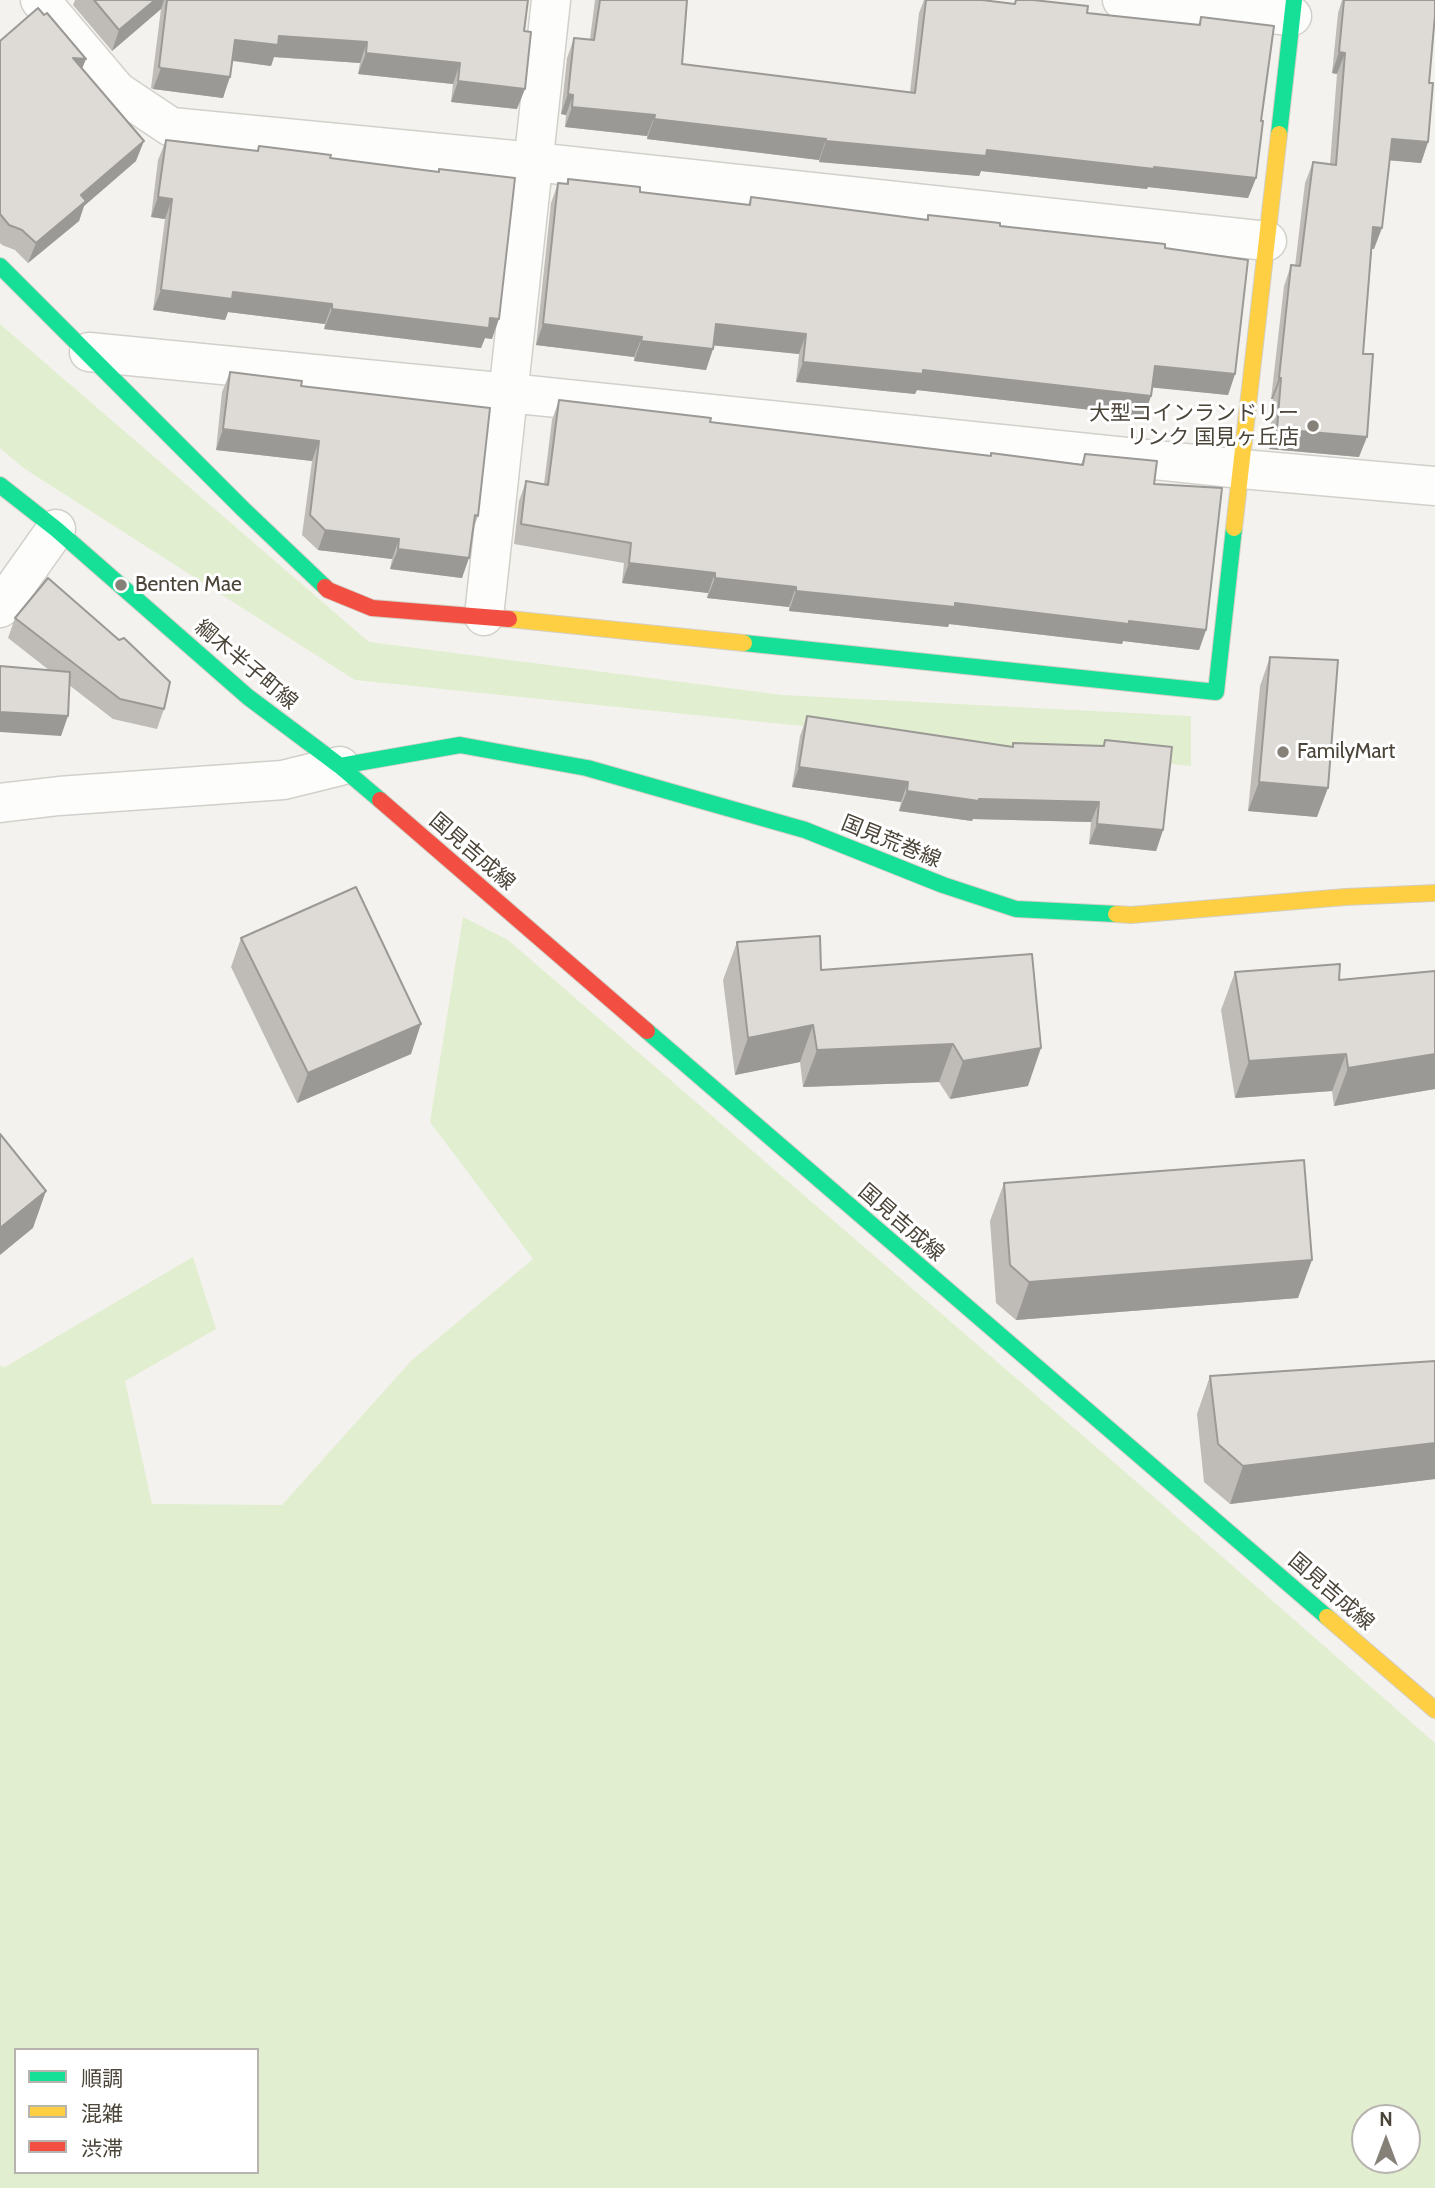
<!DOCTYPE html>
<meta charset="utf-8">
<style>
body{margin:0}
#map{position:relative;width:1435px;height:2188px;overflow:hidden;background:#f4f2ee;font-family:Cabin,"Noto Sans JP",sans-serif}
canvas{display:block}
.legend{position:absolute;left:14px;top:2048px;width:245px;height:126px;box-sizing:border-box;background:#fff;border:2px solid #b7b4b0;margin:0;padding:9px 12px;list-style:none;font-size:21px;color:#4b4439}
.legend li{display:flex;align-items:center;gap:14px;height:35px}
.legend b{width:35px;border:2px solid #b7b4b0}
.north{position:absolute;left:1351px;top:2104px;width:70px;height:70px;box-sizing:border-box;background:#fff;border:2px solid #b7b4b0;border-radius:50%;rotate:0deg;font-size:19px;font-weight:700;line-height:28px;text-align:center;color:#4b4439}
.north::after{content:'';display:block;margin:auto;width:24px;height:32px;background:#868178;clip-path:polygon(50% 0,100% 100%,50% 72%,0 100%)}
</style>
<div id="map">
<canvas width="1435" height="2188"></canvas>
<ul class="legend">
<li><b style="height:9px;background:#16e098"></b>順調</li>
<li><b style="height:9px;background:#ffcf43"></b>混雑</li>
<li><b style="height:9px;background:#f24e42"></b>渋滞</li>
</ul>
<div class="north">N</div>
</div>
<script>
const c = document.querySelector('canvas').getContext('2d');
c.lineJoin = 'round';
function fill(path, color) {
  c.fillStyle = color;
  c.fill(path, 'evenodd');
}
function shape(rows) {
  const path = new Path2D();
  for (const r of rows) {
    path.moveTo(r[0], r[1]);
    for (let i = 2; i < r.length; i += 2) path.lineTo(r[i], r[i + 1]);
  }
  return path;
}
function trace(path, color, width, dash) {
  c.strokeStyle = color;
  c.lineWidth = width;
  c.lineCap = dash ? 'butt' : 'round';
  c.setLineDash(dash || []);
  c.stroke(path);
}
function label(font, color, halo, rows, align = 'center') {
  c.font = font + ' Cabin,"Noto Sans JP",sans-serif';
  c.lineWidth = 6;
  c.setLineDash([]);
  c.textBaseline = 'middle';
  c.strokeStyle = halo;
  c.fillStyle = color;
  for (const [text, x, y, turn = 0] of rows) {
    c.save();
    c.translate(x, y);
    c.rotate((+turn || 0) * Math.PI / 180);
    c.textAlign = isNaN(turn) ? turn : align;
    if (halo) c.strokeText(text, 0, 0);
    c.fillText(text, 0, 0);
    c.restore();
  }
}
fill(shape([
 [0,324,369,642,783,695,1191,716,1191,766,355,680,25,469,0,448],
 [463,917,508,940,1154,1497,1435,1743,1435,2188,0,2188,0,1366,5,1367,193,1257,216,1329,125,1381,152,1504,282,1505,411,1361,533,1259,430,1122],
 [16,2050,257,2050,257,2172,16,2172],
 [1365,2118,1407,2118,1407,2160,1365,2160]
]), '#e1eecf');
const street = shape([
 [40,0,117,91,171,127,534,162,1267,241],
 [1122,0,1292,16],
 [89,352,509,393,1242,469,1435,486],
 [0,608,56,529],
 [484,616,551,0],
 [0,803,59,796,283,780,340,766]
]);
const fast = shape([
 [1279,134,1294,0],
 [0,266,243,509,325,587],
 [0,485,56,529,248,697,340,766,380,800],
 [744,643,1216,692,1234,528],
 [340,766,460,745,587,768,805,830,943,885,1016,909,1116,914],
 [647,1031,1327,1617]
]);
const slow = shape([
 [1234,528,1279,134],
 [509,619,744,643],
 [1116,914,1131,915,1345,897,1435,893],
 [1327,1617,1435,1710]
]);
const jam = shape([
 [325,587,328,590,372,608,509,619],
 [380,800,647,1031]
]);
trace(street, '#d2d0cb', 41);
trace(fast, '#d3cfc5', 18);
trace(slow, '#d3cfc5', 18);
trace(jam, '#d3cfc5', 18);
trace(street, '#fdfdfc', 38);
trace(fast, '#16e098', 16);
trace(slow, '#ffcf43', 16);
trace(jam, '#f24e42', 16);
fill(shape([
 [75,0,528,0,517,109,451,102,453,84,358,74,360,63,274,57,271,66,232,61,223,98,153,89,151,88,161,9,112,51,73,5],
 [595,0,687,0,682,64,910,92,919,13,924,0,982,0,1014,4,1015,0,1087,13,1198,25,1201,17,1261,121,1256,178,1248,198,1148,187,1147,189,981,171,979,176,819,162,819,160,647,139,647,136,565,127,566,115,561,114,567,58,574,38,590,39],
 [1342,0,1435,0,1429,83,1428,142,1421,163,1390,160,1374,249,1372,249,1363,354,1359,457,1269,449,1273,399,1271,399,1284,286,1291,265,1295,266,1305,183,1313,162,1330,164,1337,74,1332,73,1338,13],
 [0,41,82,68,136,161,84,206,79,221,28,263,15,250,2,245,0,243],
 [166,140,257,151,259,146,330,158,438,172,439,169,492,339,485,338,481,348,324,329,325,324,228,312,225,320,153,310,165,219,151,217,158,160],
 [568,179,640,192,748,205,751,197,927,220,928,215,1000,226,1165,248,1235,374,1228,395,1152,387,1151,396,1144,416,917,390,915,394,796,382,799,354,714,345,706,370,634,361,634,357,536,345,551,203,558,183,566,184],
 [230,372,301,386,478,516,473,530,462,578,390,569,392,559,318,550,302,535,312,461,216,450,222,392],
 [559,400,710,422,990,456,991,453,1081,464,1085,454,1154,484,1206,630,1199,650,1123,641,1122,644,949,624,948,627,789,611,789,607,707,598,708,593,622,583,624,563,514,544,519,501,526,481,544,484,552,420],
 [15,618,164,709,157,729,113,719,69,685,61,736,49,670,8,638],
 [1270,657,1317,817,1248,811,1260,686],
 [807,716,1012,747,1013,743,1102,746,1105,740,1163,830,1156,851,1089,844,1091,822,973,819,972,821,899,811,901,802,792,787,800,736],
 [241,938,411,1054,297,1103,231,967],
 [737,942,821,970,1028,1086,950,1099,939,1082,803,1087,800,1062,735,1075,723,980],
 [1435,971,1435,1089,1334,1106,1332,1091,1235,1098,1221,1010,1235,972,1339,980],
 [1004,1183,1298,1298,1016,1320,996,1303,990,1221],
 [1435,1361,1435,1479,1230,1504,1204,1482,1197,1414,1210,1376]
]), '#bfbcb8');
fill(shape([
 [155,0,164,0,161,9,112,51,119,30],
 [279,36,367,42,360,63,274,57,271,66,228,60,235,40],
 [1339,52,1345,53,1337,74,1332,73],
 [366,53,460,63,453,84,358,74],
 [73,58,86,59,78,79],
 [161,68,230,77,223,98,153,89],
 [458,81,525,89,517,109,451,102],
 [568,94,573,95,566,115,561,114],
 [572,107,655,115,647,136,565,127],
 [654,119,826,139,819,160,647,139],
 [1392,139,1428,142,1421,163,1385,160],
 [144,141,136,161,84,206,79,221,28,263,36,243,81,195],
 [826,141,987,150,1256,178,1248,198,1148,187,1147,189,981,171,979,176,819,162],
 [158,197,172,199,165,219,151,217],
 [1373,227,1382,228,1374,249,1366,248],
 [161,290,233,292,332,304,325,324,228,312,225,320,153,310],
 [332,309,490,318,499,319,492,339,485,338,481,348,324,329],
 [543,324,642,337,634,357,536,345],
 [716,324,806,334,799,354,709,345],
 [641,341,713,349,706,370,634,361],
 [803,362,923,370,1151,396,1144,416,917,390,915,394,796,382],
 [1155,366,1235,374,1228,395,1147,387],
 [1279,378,1281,378,1273,399,1271,399],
 [223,429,319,441,312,461,216,450],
 [1277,429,1367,437,1359,457,1269,449],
 [325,530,399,539,392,559,318,550],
 [398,549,469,558,462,578,390,569],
 [629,563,715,573,708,593,622,583],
 [715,578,796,587,789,607,707,598],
 [796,591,955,603,1129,621,1206,630,1199,650,1123,641,1122,644,949,624,948,627,789,611],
 [0,712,68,716,61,736,0,732],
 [799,767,908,782,901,802,792,787],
 [1259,782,1328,788,1317,817,1248,811],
 [907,791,1099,802,1091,822,973,819,972,821,899,811],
 [1097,824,1163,830,1156,851,1089,844],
 [421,1024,411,1054,297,1103,308,1073],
 [813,1025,800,1062,735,1075,748,1038],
 [953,1044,939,1082,803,1087,817,1050],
 [1041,1048,1028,1086,950,1099,963,1061],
 [1346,1054,1332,1091,1235,1098,1249,1061],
 [1435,1054,1435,1089,1334,1106,1348,1068],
 [46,1191,33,1228,0,1255,0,1228],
 [1312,1260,1298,1298,1016,1320,1029,1282],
 [1435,1443,1435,1479,1230,1504,1243,1466]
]), '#9b9996');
const building = shape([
 [94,0,155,0,119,30,94,0],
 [167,0,528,0,524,31,531,32,525,89,458,81,460,63,366,53,367,42,279,36,278,45,235,40,230,77,161,68,159,67,167,0],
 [600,0,687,0,682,64,915,93,926,0,982,0,1015,4,1016,0,1033,0,1088,6,1087,13,1200,25,1201,17,1274,26,1261,121,1263,121,1256,178,1154,167,1154,169,987,150,986,156,826,141,826,139,654,119,655,115,572,107,573,95,568,94,574,38,594,40,600,0],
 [1344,0,1435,0,1435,15,1429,83,1433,83,1428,142,1392,139,1382,228,1373,227,1363,354,1373,354,1367,437,1277,429,1281,378,1279,378,1291,265,1300,266,1313,162,1336,165,1345,53,1339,52,1344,0],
 [38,8,44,15,47,13,86,59,73,58,144,141,81,195,86,201,36,243,22,230,9,225,0,214,0,41,38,8],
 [166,140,258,151,259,146,331,155,330,158,439,172,439,169,515,178,499,319,490,318,489,328,332,309,332,304,233,292,232,299,161,290,172,199,158,197,166,140],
 [568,179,640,187,640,192,750,205,751,197,928,220,928,215,1000,223,1000,226,1165,244,1165,248,1248,260,1235,374,1155,366,1151,396,923,370,923,374,803,362,806,334,716,324,713,349,641,341,642,337,543,324,558,183,568,184,568,179],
 [230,372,302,381,301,386,490,408,478,516,475,515,469,558,398,549,399,539,325,530,310,515,319,441,223,429,230,372],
 [559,400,711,418,710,422,991,456,991,453,1083,465,1085,454,1157,461,1154,484,1222,488,1206,630,1129,621,1129,624,955,603,955,607,796,591,796,587,715,578,715,573,629,563,631,543,521,524,526,481,548,485,559,400],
 [48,578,119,640,124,638,170,682,164,709,120,699,15,618,48,578],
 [1270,657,1338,660,1328,788,1259,782,1270,657],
 [0,666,70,672,68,716,0,712,0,666],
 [807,716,1013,747,1013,743,1104,746,1105,740,1172,747,1163,830,1097,824,1099,802,979,799,979,801,907,791,908,782,799,767,807,716],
 [356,887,421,1024,308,1073,241,938,356,887],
 [820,936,821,970,1032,954,1041,1048,963,1061,953,1044,817,1050,813,1025,748,1038,737,942,820,936],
 [1340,964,1339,980,1435,971,1435,1054,1348,1068,1346,1054,1249,1061,1235,972,1340,964],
 [0,1134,46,1191,0,1228,0,1134],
 [1304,1160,1312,1260,1029,1282,1010,1265,1004,1183,1304,1160],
 [1435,1361,1435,1443,1243,1466,1218,1444,1210,1376,1435,1361]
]);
fill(building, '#dedbd6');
trace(building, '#9b9996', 2);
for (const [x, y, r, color] of [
 [1313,426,7,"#868178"],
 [121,585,7,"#868178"],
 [1283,752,7,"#868178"]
]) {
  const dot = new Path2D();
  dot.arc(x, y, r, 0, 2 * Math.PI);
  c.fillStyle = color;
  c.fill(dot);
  trace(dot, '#fff', 2.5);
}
label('21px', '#4b4439', '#fff', [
 ["大型コインランドリー",1299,414,"right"],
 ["リンク 国見ヶ丘店",1299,438,"right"],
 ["Benten Mae",135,585],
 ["FamilyMart",1297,752]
], 'left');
label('21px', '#4b4439', '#fff', [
 ["綱木半子町線",246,665,40],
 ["国見荒巻線",891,842,22],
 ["国見吉成線",472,852,41],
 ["国見吉成線",901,1223,41],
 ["国見吉成線",1331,1592,41]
]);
</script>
